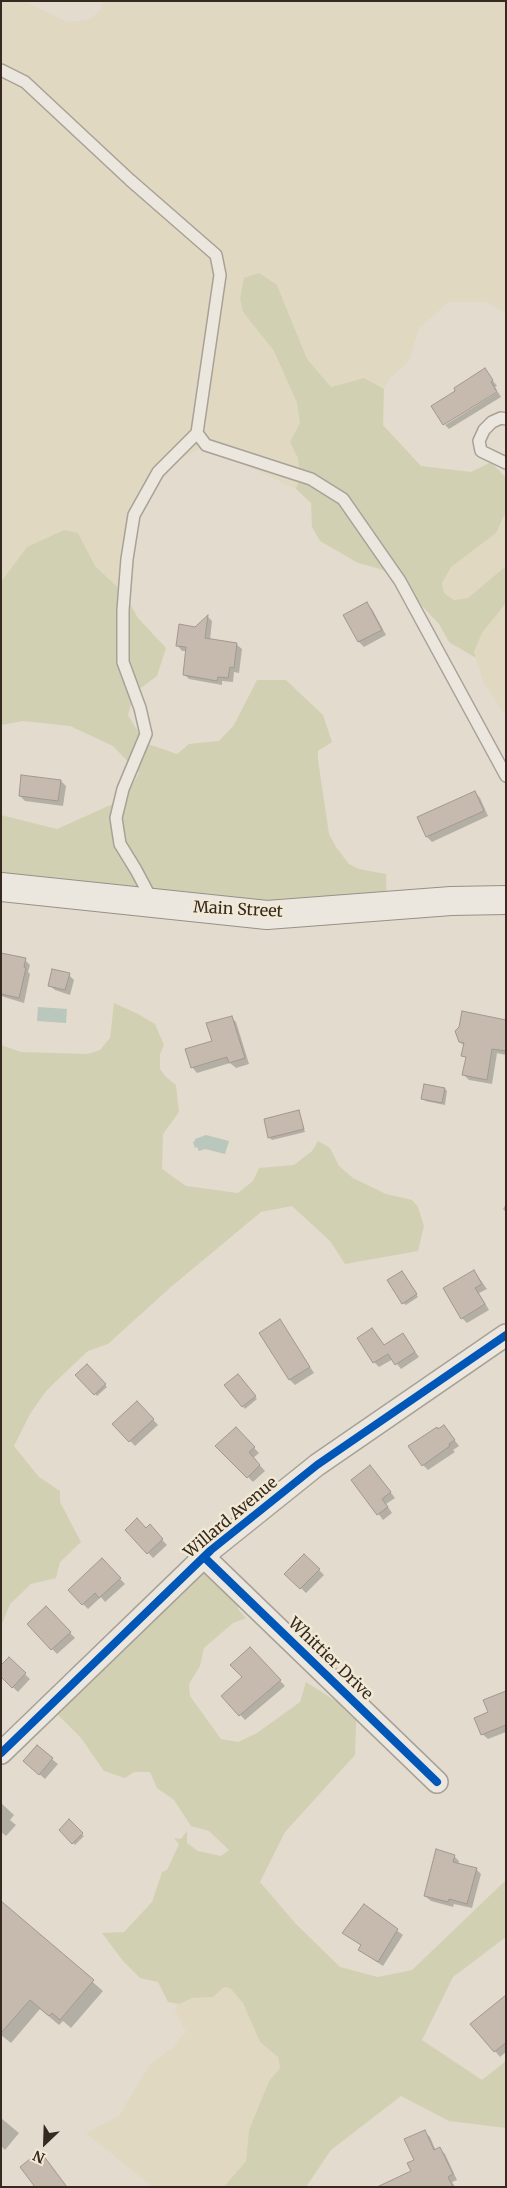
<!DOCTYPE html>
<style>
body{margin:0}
#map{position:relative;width:507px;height:2188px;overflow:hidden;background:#e2dbce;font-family:Merriweather,serif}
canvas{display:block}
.frame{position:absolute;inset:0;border:2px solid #352920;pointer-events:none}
.north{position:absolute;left:20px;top:2118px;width:50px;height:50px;-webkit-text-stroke:4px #f2e9d5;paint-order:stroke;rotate:204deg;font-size:14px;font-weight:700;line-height:20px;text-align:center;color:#352920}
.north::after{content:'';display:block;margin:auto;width:18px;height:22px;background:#352920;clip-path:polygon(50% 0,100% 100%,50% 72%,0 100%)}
</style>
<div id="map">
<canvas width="507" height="2188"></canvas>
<div class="frame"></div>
<div class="north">N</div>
</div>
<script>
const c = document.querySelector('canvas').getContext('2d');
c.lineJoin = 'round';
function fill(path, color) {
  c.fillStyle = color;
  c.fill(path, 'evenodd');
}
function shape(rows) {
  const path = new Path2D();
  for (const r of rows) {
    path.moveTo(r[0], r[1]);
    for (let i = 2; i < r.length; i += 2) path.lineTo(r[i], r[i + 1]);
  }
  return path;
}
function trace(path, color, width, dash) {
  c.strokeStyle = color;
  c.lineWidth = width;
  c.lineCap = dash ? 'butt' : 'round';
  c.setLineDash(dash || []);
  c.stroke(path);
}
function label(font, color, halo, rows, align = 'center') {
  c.font = font + ' Merriweather,serif';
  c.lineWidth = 5;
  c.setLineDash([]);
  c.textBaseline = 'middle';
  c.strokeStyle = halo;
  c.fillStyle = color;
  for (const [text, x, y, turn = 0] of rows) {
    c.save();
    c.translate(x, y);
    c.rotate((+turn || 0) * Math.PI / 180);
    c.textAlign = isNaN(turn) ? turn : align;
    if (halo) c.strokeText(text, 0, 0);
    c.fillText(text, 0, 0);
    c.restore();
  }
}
fill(shape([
 [1,1,23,1,67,22,89,20,101,10,103,1,506,1,506,313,486,302,449,302,419,328,409,361,390,378,384,389,364,378,331,387,307,359,277,285,243,312,274,351,297,403,300,423,291,442,298,458,300,479,296,489,205,445,181,459,152,491,130,529,124,593,95,566,78,533,27,547,1,582],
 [506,512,506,566,468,598,455,600,444,593,442,583,450,567,496,533],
 [506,603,506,716,484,683,474,652,482,633],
 [224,1987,230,1988,243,2003,260,2042,278,2057,280,2068,269,2081,249,2130,246,2161,224,2187,153,2187,86,2133,119,2116,150,2064,172,2048,186,2032,175,2010,179,2002,192,1998,213,1997]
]), '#e0d8c0');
fill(shape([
 [259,273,277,285,307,359,331,387,364,378,384,389,383,425,421,466,471,472,491,462,506,478,506,512,496,533,451,567,442,583,444,593,454,600,468,598,506,566,506,603,482,633,474,652,476,658,449,642,439,624,393,575,380,569,358,563,320,541,312,527,311,503,296,489,300,479,298,458,290,442,300,423,297,403,274,351,243,312,240,299,244,278],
 [64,530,78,533,95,566,124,593,138,618,166,648,157,676,134,693,128,715,145,743,177,754,189,744,219,741,234,725,257,680,286,680,323,715,332,742,318,751,318,760,329,834,336,847,349,864,359,869,386,874,387,911,1,890,1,815,57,829,124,799,139,773,113,746,70,726,23,721,1,725,1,582,27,547],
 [114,1003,138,1014,155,1024,164,1045,160,1054,160,1069,166,1077,176,1085,179,1112,163,1134,162,1169,186,1186,238,1193,253,1181,259,1168,294,1165,312,1151,318,1141,330,1148,339,1166,353,1178,386,1194,412,1200,418,1207,424,1226,418,1251,345,1264,330,1241,292,1206,261,1212,172,1286,108,1344,88,1351,71,1367,46,1391,30,1414,14,1446,39,1477,60,1491,60,1502,81,1542,60,1562,56,1578,31,1584,10,1604,1,1626,1,1045,21,1052,88,1054,100,1050,110,1038],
 [201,1561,235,1594,238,1609,246,1618,233,1623,204,1648,200,1666,189,1684,190,1696,221,1739,238,1742,257,1733,300,1702,306,1682,339,1703,357,1700,355,1755,285,1832,260,1882,295,1923,340,1967,378,1977,412,1970,506,1880,506,1937,453,1977,422,2040,482,2080,506,2061,506,2128,449,2121,401,2096,331,2150,306,2187,224,2187,246,2161,249,2130,269,2081,280,2068,278,2057,260,2042,243,2003,230,1988,224,1987,213,1997,192,1998,179,2004,168,2002,158,1982,140,1978,123,1961,102,1933,124,1932,152,1902,162,1872,167,1870,179,1844,174,1838,181,1839,187,1831,187,1843,198,1851,221,1856,229,1850,209,1831,191,1826,174,1800,157,1788,150,1772,134,1772,125,1778,104,1771,81,1738,51,1708]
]), '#d2d0b2');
fill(shape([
 [38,1007,67,1009,66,1023,37,1021],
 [206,1135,229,1141,225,1154,205,1149,199,1151,197,1147,195,1148,193,1142,195,1141,195,1139]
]), '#b9c7bd');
fill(shape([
 [485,370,497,386,495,387,497,390,443,423,457,391],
 [498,392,501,397,449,429,445,425],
 [366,604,372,609,386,635,364,647,359,642,345,615],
 [208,617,212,621,210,640,236,644,242,649,239,673,234,672,233,682,222,681,222,685,189,679,184,674,187,651,182,651,177,645],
 [61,781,66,786,63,806,25,801,20,796],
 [475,792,480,798,488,816,432,842,427,837,419,818],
 [1,954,25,960,30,965,28,972,30,974,24,1003,1,996],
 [69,975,74,980,70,995,55,990,49,985],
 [231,1017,236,1022,249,1064,236,1068,230,1063,197,1073,192,1067],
 [506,1021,506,1055,497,1053,492,1084,469,1080,464,1075,467,1059,463,1055,464,1046,460,1042],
 [425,1085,445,1089,447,1091,445,1105,425,1101,423,1098],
 [299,1112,305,1132,272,1140,270,1138,265,1120],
 [506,1204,506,1212,503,1209],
 [474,1271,487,1289,479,1293,489,1310,467,1323,462,1318],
 [404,1274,418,1297,406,1305,403,1303],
 [280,1321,314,1373,295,1385,290,1380],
 [372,1330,385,1346,403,1335,419,1357,401,1369,393,1359,379,1367,374,1362],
 [87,1366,107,1387,97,1396,77,1375],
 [240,1378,257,1399,245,1409,226,1385],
 [137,1402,158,1425,135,1446,114,1424],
 [444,1426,459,1446,453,1450,455,1452,428,1470,423,1465,438,1430],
 [236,1429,259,1453,253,1458,265,1471,253,1482,217,1446],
 [375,1472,395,1498,386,1504,392,1513,383,1520,353,1480],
 [149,1526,167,1545,153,1558,127,1530,146,1529],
 [304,1555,324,1575,306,1593,286,1574],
 [102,1560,125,1584,105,1602,101,1597,88,1609,69,1590],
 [46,1608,75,1638,57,1654,28,1624],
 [250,1649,285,1686,245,1720,223,1696,243,1677],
 [9,1659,30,1679,18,1692,1,1676],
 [506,1692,506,1732,488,1739,482,1734,489,1713],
 [37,1747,58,1764,45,1779,30,1766],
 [1,1803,14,1815,10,1820,16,1825,6,1836,1,1832],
 [69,1821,84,1836,75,1845,60,1830],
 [454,1856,459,1861,458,1865,476,1869,481,1874,472,1908,454,1904,453,1907,431,1901,425,1896],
 [1,1902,103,1991,71,2028,63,2021,59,2025,40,2009,11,2043,1,2035],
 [364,1906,380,1915,384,1921,403,1935,383,1966,365,1954,360,1949,362,1946,344,1933],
 [506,2000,506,2052,500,2057,472,2024],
 [1,2118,19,2133,5,2150,1,2146],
 [425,2132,430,2137,436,2151,440,2149,445,2154,457,2180,452,2182,455,2187,401,2187,412,2171]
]), '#0003');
const building = shape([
 [485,368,493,380,491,382,497,392,443,425,431,406,455,391,454,388,485,368],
 [367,602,382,630,358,642,343,615,367,602],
 [208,615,205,638,237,643,234,668,230,667,228,678,218,677,217,681,183,675,186,647,176,646,179,624,195,627,208,615],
 [21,775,61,780,58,801,19,796,21,775],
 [475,791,484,811,426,837,417,817,475,791],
 [1,953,26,958,24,967,26,968,19,998,1,994,1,953],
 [52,969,70,973,65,990,48,986,52,969],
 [462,1011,506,1020,506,1051,492,1049,487,1080,462,1075,466,1057,461,1056,464,1043,459,1042,455,1031,459,1027,462,1011],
 [232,1016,245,1058,229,1063,227,1057,191,1068,185,1049,212,1041,206,1023,232,1016],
 [424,1084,445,1088,442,1103,421,1099,424,1084],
 [299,1110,304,1129,268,1138,264,1119,299,1110],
 [474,1270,482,1284,475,1288,485,1304,461,1319,443,1288,474,1270],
 [402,1271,417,1294,402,1304,387,1280,402,1271],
 [280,1319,310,1367,289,1380,259,1333,280,1319],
 [372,1328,384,1345,403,1333,415,1352,395,1365,388,1354,373,1363,357,1338,372,1328],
 [87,1364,106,1384,94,1395,75,1375,87,1364],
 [238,1374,256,1396,242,1407,224,1385,238,1374],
 [137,1401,154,1419,129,1442,112,1424,137,1401],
 [444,1425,455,1440,449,1444,450,1446,422,1466,408,1446,437,1427,438,1429,444,1425],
 [236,1427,255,1447,249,1452,260,1465,247,1478,215,1446,236,1427],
 [370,1465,391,1492,382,1499,388,1507,377,1515,351,1480,370,1465],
 [137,1518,146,1528,150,1524,163,1539,147,1554,125,1530,137,1518],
 [304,1554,320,1569,300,1589,284,1574,304,1554],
 [102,1558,121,1578,99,1598,95,1593,82,1605,68,1590,102,1558],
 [46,1606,71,1632,51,1650,27,1624,46,1606],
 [250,1647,281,1680,239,1716,221,1696,242,1677,230,1665,250,1647],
 [9,1657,26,1673,12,1688,1,1677,1,1665,9,1657],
 [506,1691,506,1725,481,1735,474,1718,488,1712,483,1700,506,1691],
 [37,1745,53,1758,39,1775,23,1761,37,1745],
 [69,1819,83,1833,72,1844,59,1830,69,1819],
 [436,1849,455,1855,453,1862,477,1868,467,1904,449,1899,448,1902,424,1896,436,1849],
 [1,1901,94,1980,60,2020,52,2013,49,2016,30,2000,1,2033,1,1901],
 [364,1904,398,1929,378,1962,358,1950,361,1945,342,1933,364,1904],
 [506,1995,506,2043,494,2052,470,2024,506,1995],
 [425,2130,434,2150,440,2147,453,2174,448,2177,453,2187,377,2187,411,2171,407,2163,414,2160,404,2139,425,2130],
 [40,2151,67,2187,35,2187,20,2167,40,2151]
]);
fill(building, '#c6baaf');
trace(building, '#a2988e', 1);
const service = shape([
 [1,70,25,82,130,180,216,255,220,275,197,433,206,445,311,479,343,499,400,581,506,776],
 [506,419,501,418,492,422,484,430,479,441,481,451,506,463],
 [153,902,136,870,120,844,116,818,123,789,146,734,140,708,123,662,123,610,127,559,134,515,158,472,197,433]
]);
const minor = shape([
 [204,1557,437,1782],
 [1,1753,211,1550,317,1465,506,1335]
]);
const secondary = shape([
 [1,887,267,915,451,901,506,900]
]);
trace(service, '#a8a197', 14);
trace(minor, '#a8a197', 24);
trace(secondary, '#979087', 30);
trace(service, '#ebe7df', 11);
trace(minor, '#ebe7df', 21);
trace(secondary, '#ebe7df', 28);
trace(shape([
 [204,1557,437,1782],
 [1,1753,211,1550,317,1465,506,1335]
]), '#0057b8', 8);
label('16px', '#352920', '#f2e9d5', [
 ["Main Street",238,910,3],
 ["Willard Avenue",231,1518,-40],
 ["Whittier Drive",330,1659,44]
]);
</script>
